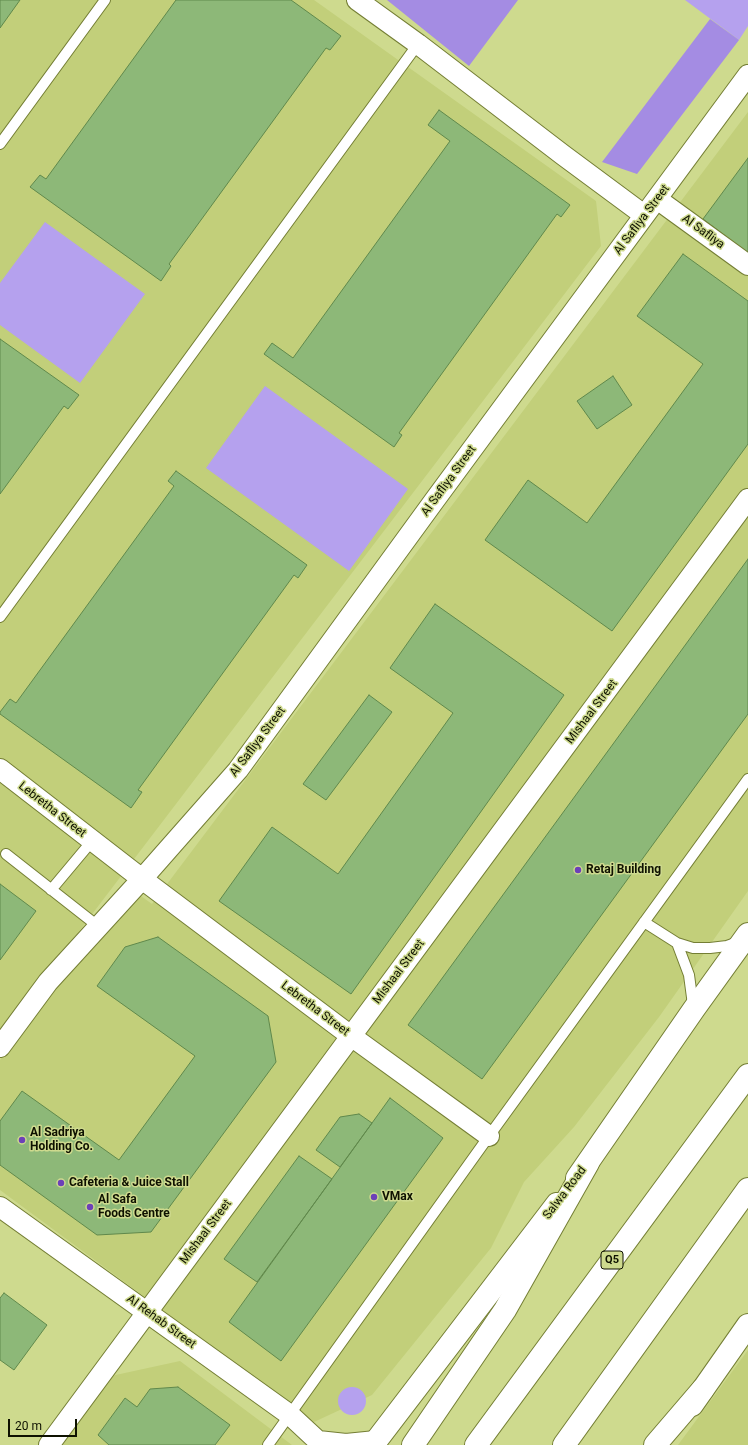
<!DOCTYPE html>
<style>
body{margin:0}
#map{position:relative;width:748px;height:1445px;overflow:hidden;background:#ceda8e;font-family:Roboto,sans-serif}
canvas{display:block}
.scale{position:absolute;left:8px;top:1419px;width:69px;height:18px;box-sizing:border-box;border:2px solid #0e1100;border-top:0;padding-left:5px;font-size:12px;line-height:14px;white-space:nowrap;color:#0e1100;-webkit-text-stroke:3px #ceda8e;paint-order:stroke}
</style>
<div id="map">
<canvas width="748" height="1445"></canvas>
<div class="scale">20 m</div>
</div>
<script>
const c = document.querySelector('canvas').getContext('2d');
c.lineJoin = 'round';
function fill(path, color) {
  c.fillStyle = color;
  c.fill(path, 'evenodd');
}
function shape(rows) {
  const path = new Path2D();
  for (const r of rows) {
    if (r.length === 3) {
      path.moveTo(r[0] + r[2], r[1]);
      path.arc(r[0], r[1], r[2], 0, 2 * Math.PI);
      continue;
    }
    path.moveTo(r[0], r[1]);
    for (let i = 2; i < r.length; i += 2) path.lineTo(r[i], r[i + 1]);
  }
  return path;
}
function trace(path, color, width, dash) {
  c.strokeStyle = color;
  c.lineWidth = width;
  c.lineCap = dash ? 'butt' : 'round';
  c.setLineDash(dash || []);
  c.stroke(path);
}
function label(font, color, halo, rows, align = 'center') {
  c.font = font + ' Roboto,sans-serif';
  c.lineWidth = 3;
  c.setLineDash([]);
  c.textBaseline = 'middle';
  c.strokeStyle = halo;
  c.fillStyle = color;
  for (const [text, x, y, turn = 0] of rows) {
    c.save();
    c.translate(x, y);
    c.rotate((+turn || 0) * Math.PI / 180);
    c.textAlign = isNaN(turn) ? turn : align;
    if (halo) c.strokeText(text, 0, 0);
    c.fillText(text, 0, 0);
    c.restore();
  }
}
fill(shape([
 [0,0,314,0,596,201,601,246,0,1035],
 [748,112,748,891,659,1017,574,1127,524,1182,491,1248,372,1395,314,1422,0,1190,0,1060,130,888,152,904],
 [748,1350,748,1445,678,1445],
 [180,1361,292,1445,60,1445,111,1376]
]), '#c2cf7a');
fill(shape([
 [685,0,748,0,748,26,739,40],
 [45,222,145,294,80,383,0,325,0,283],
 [265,386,408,489,349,571,206,468],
 [352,1401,14]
]), '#b5a1ee');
fill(shape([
 [387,0,518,0,469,66],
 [710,19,739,40,637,174,602,162]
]), '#a48ce3');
const building = shape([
 [0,0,20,0,0,28,0,0],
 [176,0,291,0,341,36,330,50,326,48,169,264,171,266,161,281,30,187,40,175,46,179,176,0],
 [439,110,570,205,561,217,557,214,399,433,402,435,394,447,264,354,272,343,293,358,450,141,428,125,439,110],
 [748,158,748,253,703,219,748,158],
 [683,254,748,301,748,444,612,631,485,540,528,480,587,523,703,364,637,316,683,254],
 [0,339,79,395,68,409,64,406,0,494,0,339],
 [613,376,632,405,597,429,577,401,613,376],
 [176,471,307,565,298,578,294,575,138,790,142,792,131,808,0,714,0,712,10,699,16,703,174,486,168,481,176,471],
 [748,559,748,714,482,1079,408,1025,748,559],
 [435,604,564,695,351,994,219,901,272,827,338,874,453,713,390,668,435,604],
 [369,695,392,712,326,800,303,784,369,695],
 [0,884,36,911,0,960,0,884],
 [158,937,268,1016,276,1062,151,1232,97,1235,0,1165,0,1121,22,1091,119,1160,195,1056,97,986,125,947,158,937],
 [390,1098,443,1138,281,1361,229,1322,390,1098],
 [359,1114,372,1123,340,1167,316,1150,340,1117,359,1114],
 [299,1156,332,1179,257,1282,224,1259,299,1156],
 [4,1293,47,1325,14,1370,0,1360,0,1298,4,1293],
 [178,1387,230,1425,215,1445,109,1445,98,1435,125,1398,137,1407,150,1389,178,1387]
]);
fill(building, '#8db878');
trace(building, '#60894c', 1);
const lane = shape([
 [0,144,105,0],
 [0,617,418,44],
 [6,854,99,927],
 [51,890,92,841],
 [644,922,677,943,693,948,710,948,727,946,738,942],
 [677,943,689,975,693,1005],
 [268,1445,489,1136,748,779]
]);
const street = shape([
 [357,0,418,44,563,155,644,215],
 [657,199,748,265],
 [0,769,142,879,351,1036,489,1136],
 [0,1047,48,982,142,879,238,770,434,501,748,75],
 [0,1207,290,1415,318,1441,319,1445],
 [318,1441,346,1444,376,1441],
 [49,1445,748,499]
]);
const secondary = shape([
 [577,1178,694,1009,748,934],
 [692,1405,748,1325],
 [373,1445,557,1204]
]);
const highway = shape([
 [413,1445,505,1310,588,1163],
 [476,1445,748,1075],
 [564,1445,748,1189],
 [655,1445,703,1389]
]);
trace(lane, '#747e34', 12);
trace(street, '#747e34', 22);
trace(secondary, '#747e34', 24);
trace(highway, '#747e34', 24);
trace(lane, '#fff', 10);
trace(street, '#fff', 20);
trace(secondary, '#fff', 22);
trace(highway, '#fff', 22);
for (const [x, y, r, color] of [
 [578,870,4,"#6c40b8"],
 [22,1140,4,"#6c40b8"],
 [61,1183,4,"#6c40b8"],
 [374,1197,4,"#6c40b8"],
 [90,1207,4,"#6c40b8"]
]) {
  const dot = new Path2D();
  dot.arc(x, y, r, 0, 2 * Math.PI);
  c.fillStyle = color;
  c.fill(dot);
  trace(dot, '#ceda8e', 1.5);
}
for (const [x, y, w] of [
 [612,1260,22]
]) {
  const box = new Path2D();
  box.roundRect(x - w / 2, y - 9, w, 18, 3);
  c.fillStyle = '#ceda8e';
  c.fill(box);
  trace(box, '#0e1100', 1);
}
label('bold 11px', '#0e1100', null, [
 ["Q5",612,1260]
]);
label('12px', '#0e1100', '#ceda8e', [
 ["Al Safliya Street",642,220,-53],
 ["Al Safliya",703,232,36],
 ["Al Safliya Street",449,481,-54],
 ["Mishaal Street",592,712,-53],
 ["Al Safliya Street",258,742,-53],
 ["Lebretha Street",52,810,38],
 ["Mishaal Street",399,972,-53],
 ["Lebretha Street",315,1009,37],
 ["Salwa Road",565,1193,-53],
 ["Mishaal Street",206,1232,-53],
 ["Al Rehab Street",161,1322,36]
]);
label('bold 12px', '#0e1100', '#ceda8e', [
 ["Retaj Building",586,870],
 ["Al Sadriya",30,1133],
 ["Holding Co.",30,1147],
 ["Cafeteria & Juice Stall",69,1183],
 ["VMax",382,1197],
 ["Al Safa",98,1200],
 ["Foods Centre",98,1214]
], 'left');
</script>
